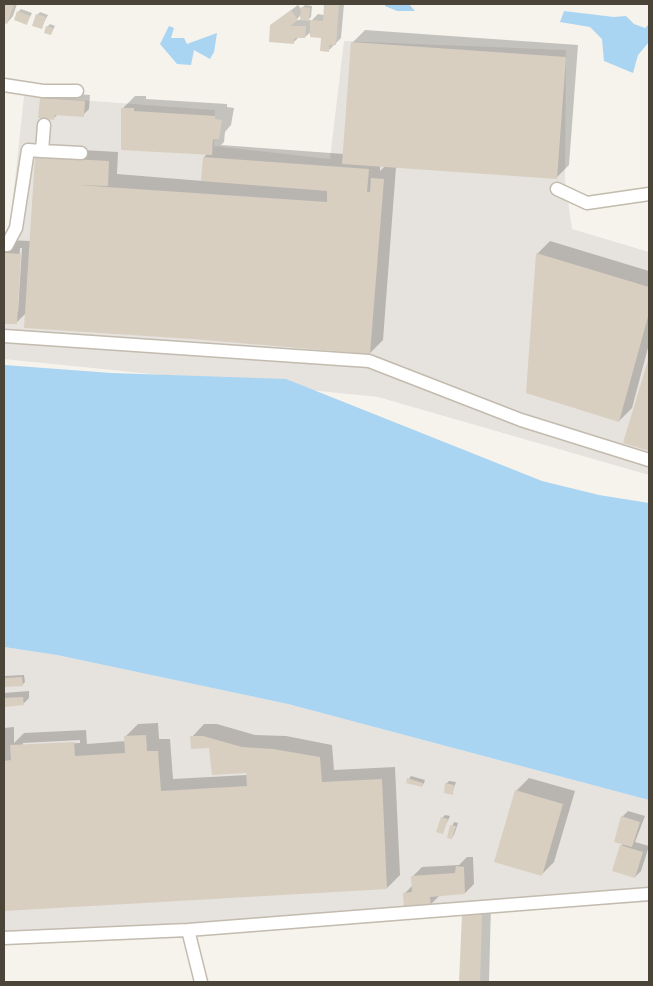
<!DOCTYPE html>
<style>
body{margin:0}
#map{position:relative;width:653px;height:986px;overflow:hidden;background:#f6f3ec;font-family:Poppins,sans-serif}
canvas{display:block}
.frame{position:absolute;inset:0;border:5px solid #4b4439;pointer-events:none}
</style>
<div id="map">
<canvas width="653" height="986"></canvas>
<div class="frame"></div>
</div>
<script>
const c = document.querySelector('canvas').getContext('2d');
c.lineJoin = 'round';
function fill(path, color) {
  c.fillStyle = color;
  c.fill(path, 'evenodd');
}
function shape(rows) {
  const path = new Path2D();
  for (const r of rows) {
    path.moveTo(r[0], r[1]);
    for (let i = 2; i < r.length; i += 2) path.lineTo(r[i], r[i + 1]);
  }
  return path;
}
function trace(path, color, width, dash) {
  c.strokeStyle = color;
  c.lineWidth = width;
  c.lineCap = dash ? 'butt' : 'round';
  c.setLineDash(dash || []);
  c.stroke(path);
}
fill(shape([
 [344,41,566,50,565,180,572,229,649,252,649,475,378,397,4,359,4,236,9,236,24,96,215,110,214,146,330,159],
 [4,647,57,655,288,704,649,800,649,902,311,923,4,934]
]), '#e6e2dd');
fill(shape([
 [385,4,409,4,415,11,397,11,385,6],
 [564,11,614,17,626,16,634,24,645,28,649,24,649,42,638,55,633,73,604,61,602,39,590,27,560,22],
 [169,26,174,28,171,38,184,38,187,44,217,33,214,52,210,59,194,50,191,65,177,64,160,44],
 [4,365,111,373,286,379,542,481,599,495,649,503,649,800,288,704,57,655,4,647]
]), '#a9d4f2');
fill(shape([
 [4,4,17,4,13,16,7,23,4,22],
 [325,4,344,4,341,38,328,51,323,37,312,31,305,37,299,37,294,42,271,25,298,5,301,9,305,5,312,6,311,17,308,20,312,20,318,14,324,15],
 [302,14,302,20,296,20],
 [21,9,32,13,27,23,18,12],
 [40,12,48,15,41,28,37,15],
 [50,24,55,26,51,34,47,27],
 [365,30,578,45,569,165,556,178,396,167,383,340,370,353,26,313,16,323,4,322,4,240,31,241,36,158,46,148,118,152,117,174,203,181,204,157,207,154,123,108,135,96,146,96,146,99,227,104,227,107,234,108,231,125,225,132,224,142,221,145,344,154,352,43],
 [380,165,385,166,380,171],
 [20,248,22,248,18,312,16,312],
 [48,92,90,95,89,109,83,115,58,114,54,118,42,99],
 [550,241,649,271,649,344,632,408,619,421,527,392,538,253],
 [649,359,649,450,625,442],
 [24,675,25,682,22,685,4,686,4,676],
 [29,691,29,698,23,704,4,705,4,693],
 [158,723,159,739,170,739,173,779,247,775,247,771,192,737,204,724,217,724,255,735,286,736,332,745,334,770,395,767,400,875,387,888,4,910,4,728,14,727,14,743,24,733,86,730,87,744,126,741,125,737,138,724],
 [80,740,80,743,23,746,23,743],
 [411,776,425,780,424,783,422,786,409,779],
 [529,778,575,791,554,862,542,874,516,791],
 [449,781,456,782,452,793,446,784],
 [628,811,645,816,635,842,649,846,641,871,635,877,621,846,624,843,622,817],
 [445,815,450,816,442,833,442,818],
 [454,822,458,823,454,835,451,838,448,837],
 [467,857,473,857,474,884,465,893,440,895,430,905,404,894,413,885,412,877,422,867,459,865],
 [491,905,489,982,460,982,463,914]
]), '#0003');
fill(shape([
 [4,4,14,4,7,24,4,23],
 [324,4,339,4,336,45,329,45,329,52,320,51,321,38,310,37,310,20,323,21],
 [301,7,310,8,309,21,300,20],
 [291,10,298,20,290,26,306,26,305,38,294,38,294,44,269,42,270,25],
 [17,11,30,16,27,25,14,20],
 [36,14,46,17,42,29,32,26],
 [46,26,53,28,51,35,44,33],
 [351,42,566,57,557,179,342,164],
 [40,98,85,101,84,117,55,115,54,120,38,118],
 [121,108,134,108,134,111,215,116,215,119,222,120,219,139,213,139,212,155,121,150],
 [35,157,109,161,108,186,77,185,327,202,327,191,201,181,203,157,369,169,367,192,370,192,371,178,384,179,370,354,192,339,24,328],
 [4,253,21,254,17,324,4,324],
 [536,253,649,287,649,313,619,422,526,393],
 [649,357,649,451,623,443],
 [22,677,23,686,4,687,4,678],
 [23,697,24,705,4,707,4,698],
 [146,735,147,751,158,751,161,791,247,786,246,773,212,775,209,748,191,749,190,736,203,736,242,747,273,749,320,757,322,782,382,779,387,889,4,911,4,761,11,760,10,745,74,742,75,756,125,753,124,736],
 [407,778,423,783,422,787,406,783],
 [445,783,454,785,453,795,444,793],
 [515,790,563,804,542,876,494,862],
 [621,816,640,822,632,847,614,842],
 [441,817,448,819,443,834,436,832],
 [450,825,456,826,452,839,447,838],
 [620,845,643,852,635,878,612,871],
 [456,866,464,867,465,894,430,897,431,906,404,909,403,893,412,892,411,876,455,873],
 [462,914,482,914,480,982,459,982]
]), '#d8cfc1');
const street = shape([
 [4,85,43,91,77,91],
 [42,151,81,153],
 [557,189,587,203,649,194],
 [4,245,7,245,16,228,28,150,42,151,44,125],
 [4,336,369,361,521,420,649,460],
 [188,930,201,982],
 [4,938,188,930,649,894]
]);
trace(street, '#c2bbae', 15);
trace(street, '#fff', 12);
</script>
